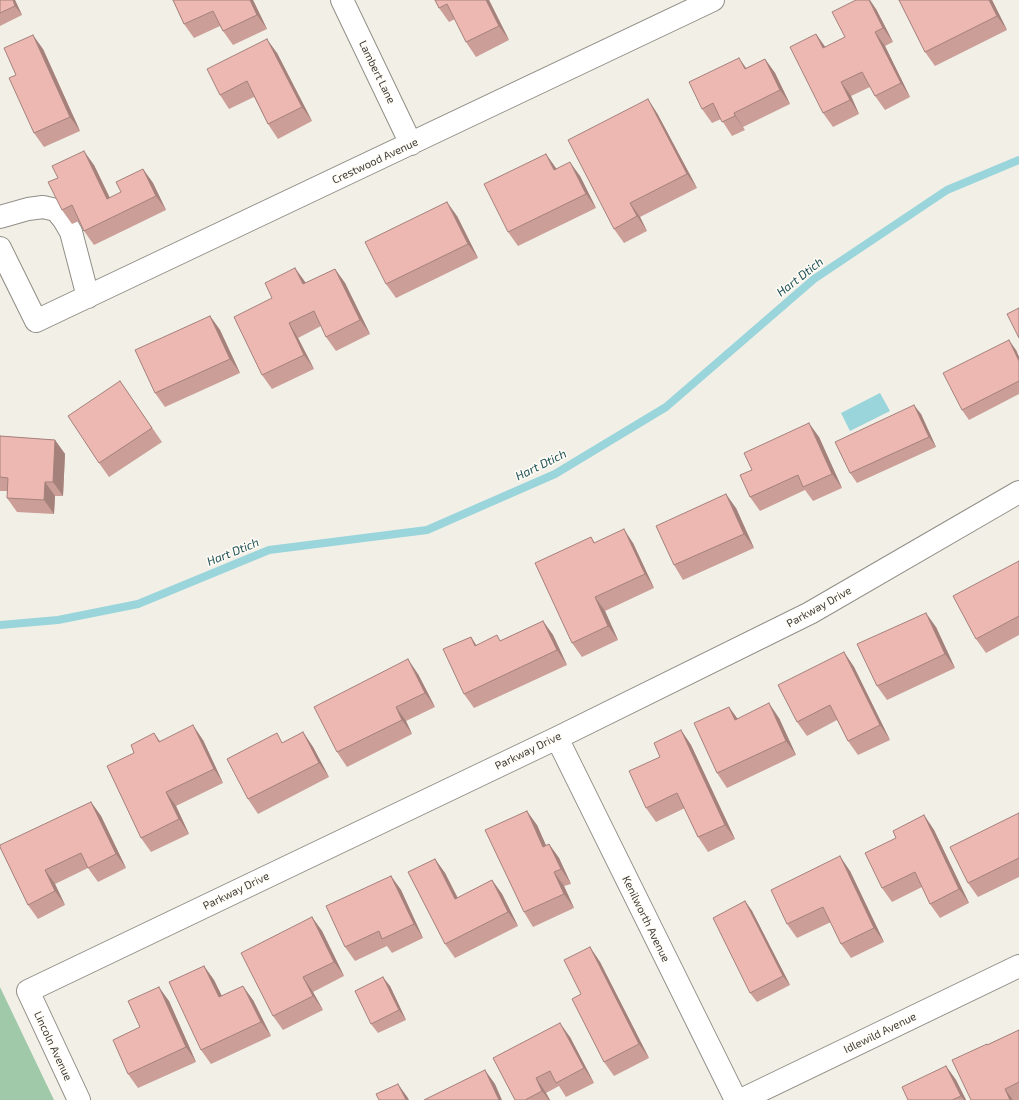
<!DOCTYPE html>
<style>
body{margin:0}
canvas{display:block;background:#f2efe7}
</style>
<canvas width="1019" height="1100"></canvas>
<script>
const c = document.querySelector('canvas').getContext('2d');
c.lineJoin = 'round';
function fill(path, color) {
  c.fillStyle = color;
  c.fill(path, 'evenodd');
}
function shape(rows) {
  const path = new Path2D();
  for (const r of rows) {
    path.moveTo(r[0], r[1]);
    for (let i = 2; i < r.length; i += 2) path.lineTo(r[i], r[i + 1]);
  }
  return path;
}
function trace(path, color, width, dash) {
  c.strokeStyle = color;
  c.lineWidth = width;
  c.lineCap = dash ? 'butt' : 'round';
  c.setLineDash(dash || []);
  c.stroke(path);
}
function label(font, color, halo, rows, align = 'center') {
  c.font = font + ' "Exo 2",sans-serif';
  c.lineWidth = 3;
  c.setLineDash([]);
  c.textBaseline = 'middle';
  c.strokeStyle = halo;
  c.fillStyle = color;
  for (const [text, x, y, turn = 0] of rows) {
    c.save();
    c.translate(x, y);
    c.rotate((+turn || 0) * Math.PI / 180);
    c.textAlign = isNaN(turn) ? turn : align;
    if (halo) c.strokeText(text, 0, 0);
    c.fillText(text, 0, 0);
    c.restore();
  }
}
fill(shape([
 [0,987,54,1100,0,1100]
]), '#a0c9aa');
fill(shape([
 [880,393,890,411,850,431,841,413]
]), '#99d5db');
trace(shape([
 [0,625,58,620,138,604,269,550,427,530,555,474,666,407,814,279,947,190,1019,160]
]), '#99d5db', 8);
const minor = shape([
 [342,0,411,144],
 [0,217,28,209,43,207,56,210,64,220,71,232,88,297],
 [0,248,36,321,713,0],
 [557,738,736,1100],
 [79,1100,28,991,557,738,810,613,1019,492],
 [741,1100,1019,966]
]);
trace(minor, '#908e86', 24);
trace(minor, '#fff', 22);
fill(shape([
 [0,0,15,0,22,15,0,26],
 [173,0,253,0,267,29,233,45,223,31,220,26,194,38,184,24],
 [435,0,489,0,509,40,476,57,466,42,455,19,449,22,439,8],
 [899,0,992,0,1007,30,935,66,925,52],
 [876,9,893,42,885,46,910,97,885,110,875,96,870,87,851,96,859,114,833,127,823,113,816,34,825,47,845,37],
 [43,49,80,131,44,147,34,133,16,75],
 [277,53,312,121,278,139,268,124,254,97,229,109,220,95],
 [765,59,775,73,790,104,743,127,745,130,732,136,721,119,712,123,702,109,746,68],
 [657,113,697,188,640,217,647,231,624,243,614,229],
 [94,165,110,198,121,192,143,169,153,183,166,210,94,245,84,231,79,221,72,224,62,210],
 [556,168,580,176,596,208,518,246,508,232],
 [457,216,478,258,396,298,386,284],
 [295,268,306,283,335,269,345,283,370,334,336,351,326,337,321,326,298,338,314,369,272,389,262,375,272,298],
 [210,316,220,330,240,373,165,407,155,393],
 [1016,350,1019,357,1019,394,969,420,962,410],
 [120,381,162,442,109,477,99,463],
 [921,414,936,447,857,483,850,473],
 [0,436,55,440,65,454,63,496,55,496,54,514,17,512,7,498,7,491,0,491],
 [819,437,842,488,813,501,805,490,760,511,750,497],
 [736,508,754,548,683,580,674,565],
 [591,537,595,543,633,543,654,588,605,611,618,640,582,657,572,643],
 [1019,561,1019,635,986,653,976,639],
 [543,621,553,635,567,665,474,708,464,694,471,637,476,645,500,641],
 [936,627,955,668,887,700,877,686],
 [844,652,854,667,890,740,858,755,848,741,837,720,807,736,797,722],
 [418,674,435,707,406,721,412,734,347,767,337,752],
 [729,707,737,718,779,718,796,755,727,788,717,773],
 [681,730,691,745,735,839,708,852,698,837,685,808,656,822,646,808,660,757],
 [303,732,313,747,329,777,258,814,248,799,283,743],
 [154,733,160,741,203,740,223,783,176,806,189,834,151,852,141,838,134,753],
 [91,802,101,816,126,868,98,882,88,868,55,884,65,905,38,919,28,905,0,847],
 [1019,813,1019,877,978,897,968,883],
 [924,815,934,830,969,903,940,918,930,904,922,887,892,902,882,888,896,838],
 [537,825,546,846,549,844,559,858,571,884,564,886,574,908,533,927,524,912],
 [435,859,445,873,458,898,492,880,502,894,518,926,455,958,445,944],
 [850,871,884,942,851,958,841,944,831,922,797,938,787,924],
 [391,876,401,890,423,938,392,953,387,946,355,961,345,947],
 [745,901,752,911,790,985,757,1002,750,993],
 [312,917,322,931,344,976,313,992,323,1010,283,1030,273,1016],
 [590,947,600,962,649,1058,614,1076,604,1062,581,994],
 [204,966,214,980,222,996,253,1000,271,1036,211,1064,201,1050],
 [390,986,406,1020,378,1033,371,1024],
 [169,1001,196,1062,138,1088,128,1074,140,1027],
 [1019,1030,1019,1100,971,1100,987,1045],
 [570,1037,594,1083,566,1097,559,1086,546,1093,550,1100,515,1100],
 [946,1066,956,1080,966,1100,908,1100]
]), '#cb9e98');
fill(shape([
 [13,0,15,0,22,15,15,6],
 [250,0,253,0,267,29,257,15],
 [486,0,489,0,509,40,499,26],
 [869,0,870,0,876,9,893,42,883,28],
 [989,0,992,0,1007,30,997,16],
 [875,32,885,46,910,97,901,83],
 [816,34,826,48,823,48],
 [33,35,43,49,80,131,70,117],
 [267,39,277,53,312,121,302,107],
 [739,58,749,72,745,69],
 [765,59,775,73,790,104,780,90],
 [841,82,851,96,859,114,850,100],
 [648,99,657,113,697,188,687,174],
 [734,113,743,127,745,130,735,116],
 [84,151,94,165,117,213,107,199],
 [546,154,556,168,564,184,554,170],
 [570,162,580,176,596,208,586,194],
 [143,169,153,183,166,210,156,196],
 [447,202,457,216,478,258,468,244],
 [630,203,640,217,647,231,637,216],
 [295,268,305,282,313,299,303,284],
 [335,269,345,283,370,334,360,320],
 [210,316,220,330,240,373,230,359],
 [289,323,298,338,314,369,304,355],
 [1009,340,1016,350,1019,357,1019,361],
 [914,405,921,414,936,447,929,437],
 [809,423,819,437,842,488,832,474],
 [55,440,65,454,63,496,53,482],
 [45,482,55,496,54,514,44,500],
 [726,494,736,508,754,548,744,534],
 [624,529,633,543,654,588,645,574],
 [595,597,605,611,618,640,608,626],
 [926,613,936,627,955,668,945,654],
 [543,621,553,635,567,665,557,650],
 [471,637,480,651,475,646],
 [844,652,854,667,890,740,880,725],
 [408,659,418,674,435,707,425,693],
 [769,703,779,718,796,755,786,741],
 [396,707,406,721,412,734,402,720],
 [729,707,739,721,735,720],
 [193,725,203,740,223,783,214,769],
 [681,730,691,745,735,839,725,825],
 [303,732,313,747,329,777,319,763],
 [166,792,176,806,189,834,179,819],
 [91,802,101,816,126,868,116,854],
 [527,811,537,825,553,861,543,847],
 [924,815,934,830,969,903,959,889],
 [549,844,559,858,571,884,561,869],
 [840,856,850,871,884,942,874,928],
 [435,859,445,873,465,913,455,899],
 [45,870,55,884,65,905,55,891],
 [554,872,564,886,574,908,564,894],
 [391,876,401,890,423,938,414,924],
 [492,880,502,894,518,926,508,912],
 [745,901,752,911,790,985,783,976],
 [312,917,322,931,344,976,334,962],
 [590,947,600,962,649,1058,639,1044],
 [204,966,214,980,229,1011,219,997],
 [303,977,313,992,323,1010,313,996],
 [383,977,390,986,406,1020,399,1010],
 [243,986,253,1000,271,1036,261,1022],
 [159,987,169,1001,196,1062,186,1047],
 [560,1023,570,1037,594,1083,584,1068],
 [946,1066,956,1080,966,1100,964,1100,961,1096],
 [485,1070,495,1084,502,1100,499,1100],
 [536,1078,546,1093,550,1100,549,1100,542,1091],
 [398,1084,408,1098,409,1100,406,1100],
 [1005,1089,1013,1100,1010,1100]
]), '#a5817c');
const building = shape([
 [0,0,13,0,15,6,0,13,0,0],
 [173,0,250,0,257,15,223,31,213,11,184,24,173,0],
 [435,0,486,0,499,26,466,42,447,4,439,8,435,0],
 [856,0,869,0,883,28,875,32,901,83,875,96,862,72,841,82,850,100,823,113,790,47,816,34,823,48,845,37,832,12,856,0],
 [899,0,989,0,997,16,925,52,899,0],
 [33,35,70,117,34,133,9,78,16,75,4,48,33,35],
 [267,39,302,107,268,124,247,81,220,95,207,69,267,39],
 [739,58,745,69,765,59,780,90,734,113,735,116,722,122,713,103,702,109,689,82,739,58],
 [648,99,687,174,630,203,637,216,614,229,568,140,648,99],
 [84,151,107,199,121,192,116,182,143,169,156,196,84,231,72,205,62,210,48,182,58,178,52,166,84,151],
 [546,154,554,170,570,162,586,194,508,232,484,184,546,154],
 [447,202,468,244,386,284,365,242,447,202],
 [295,268,303,284,335,269,360,320,326,337,314,311,289,323,304,355,262,375,234,317,272,298,265,283,295,268],
 [1019,308,1019,338,1007,314,1019,308],
 [210,316,230,359,155,393,135,350,210,316],
 [1009,340,1019,361,1019,381,962,410,943,373,1009,340],
 [120,381,152,428,99,463,68,416,120,381],
 [914,405,929,437,850,473,835,442,914,405],
 [809,423,832,474,803,487,798,475,750,497,740,475,752,470,744,453,809,423],
 [0,436,55,440,53,482,45,482,44,500,7,498,8,478,0,477,0,436],
 [726,494,744,534,674,565,656,526,726,494],
 [624,529,645,574,595,597,608,626,572,643,535,563,591,537,594,543,624,529],
 [1019,561,1019,616,976,639,953,596,1019,561],
 [926,613,945,654,877,686,857,644,926,613],
 [543,621,557,650,464,694,443,649,471,637,475,646,497,635,500,641,543,621],
 [844,652,880,725,848,741,830,705,797,722,778,685,844,652],
 [408,659,425,693,396,707,402,720,337,752,314,707,408,659],
 [769,703,786,741,717,773,694,723,729,707,735,720,769,703],
 [193,725,214,769,166,792,179,819,141,838,107,766,134,753,131,745,154,733,159,742,193,725],
 [681,730,725,825,698,837,677,793,646,808,629,771,660,757,654,743,681,730],
 [303,732,319,763,248,799,227,759,277,733,282,743,303,732],
 [91,802,116,854,88,868,81,853,45,870,55,891,28,905,0,847,0,845,91,802],
 [527,811,543,847,549,844,561,869,554,872,564,894,524,912,485,830,527,811],
 [1019,813,1019,858,968,883,950,847,1019,813],
 [924,815,959,889,930,904,915,872,882,888,865,853,896,838,893,831,924,815],
 [840,856,874,928,841,944,823,907,787,924,771,890,840,856],
 [435,859,455,899,492,880,508,912,445,944,408,872,435,859],
 [391,876,414,924,382,939,379,931,345,947,326,906,391,876],
 [745,901,783,976,750,993,713,918,745,901],
 [312,917,334,962,303,977,313,996,273,1016,241,953,312,917],
 [590,947,639,1044,604,1062,572,999,581,994,564,960,590,947],
 [204,966,219,997,243,986,261,1022,201,1050,169,982,204,966],
 [383,977,399,1010,371,1024,355,991,383,977],
 [159,987,186,1047,128,1074,113,1040,140,1027,128,1001,159,987],
 [560,1023,584,1068,556,1083,550,1071,536,1078,542,1091,525,1100,515,1100,493,1058,560,1023],
 [1019,1030,1019,1082,1005,1089,1010,1100,971,1100,952,1060,987,1044,987,1045,1019,1030],
 [946,1066,961,1096,952,1100,908,1100,902,1087,946,1066],
 [485,1070,499,1100,424,1100,485,1070],
 [398,1084,406,1100,379,1100,376,1094,398,1084]
]);
fill(building, '#ecb8b1');
trace(building, '#a5817c', 1);
label('11px', '#3b3a36', '#fffdf6', [
 ["Lambert Lane",377,72,64],
 ["Crestwood Avenue",375,161,-25],
 ["Parkway Drive",819,607,-29],
 ["Parkway Drive",528,751,-26],
 ["Parkway Drive",236,891,-26],
 ["Kenilworth Avenue",646,919,64],
 ["Idlewild Avenue",880,1033,-26],
 ["Lincoln Avenue",53,1046,65]
]);
label('italic 12px', '#1e5157', '#fffdf6', [
 ["Hart Dtich",800,277,-38],
 ["Hart Dtich",541,465,-26],
 ["Hart Dtich",233,552,-22]
]);
</script>
